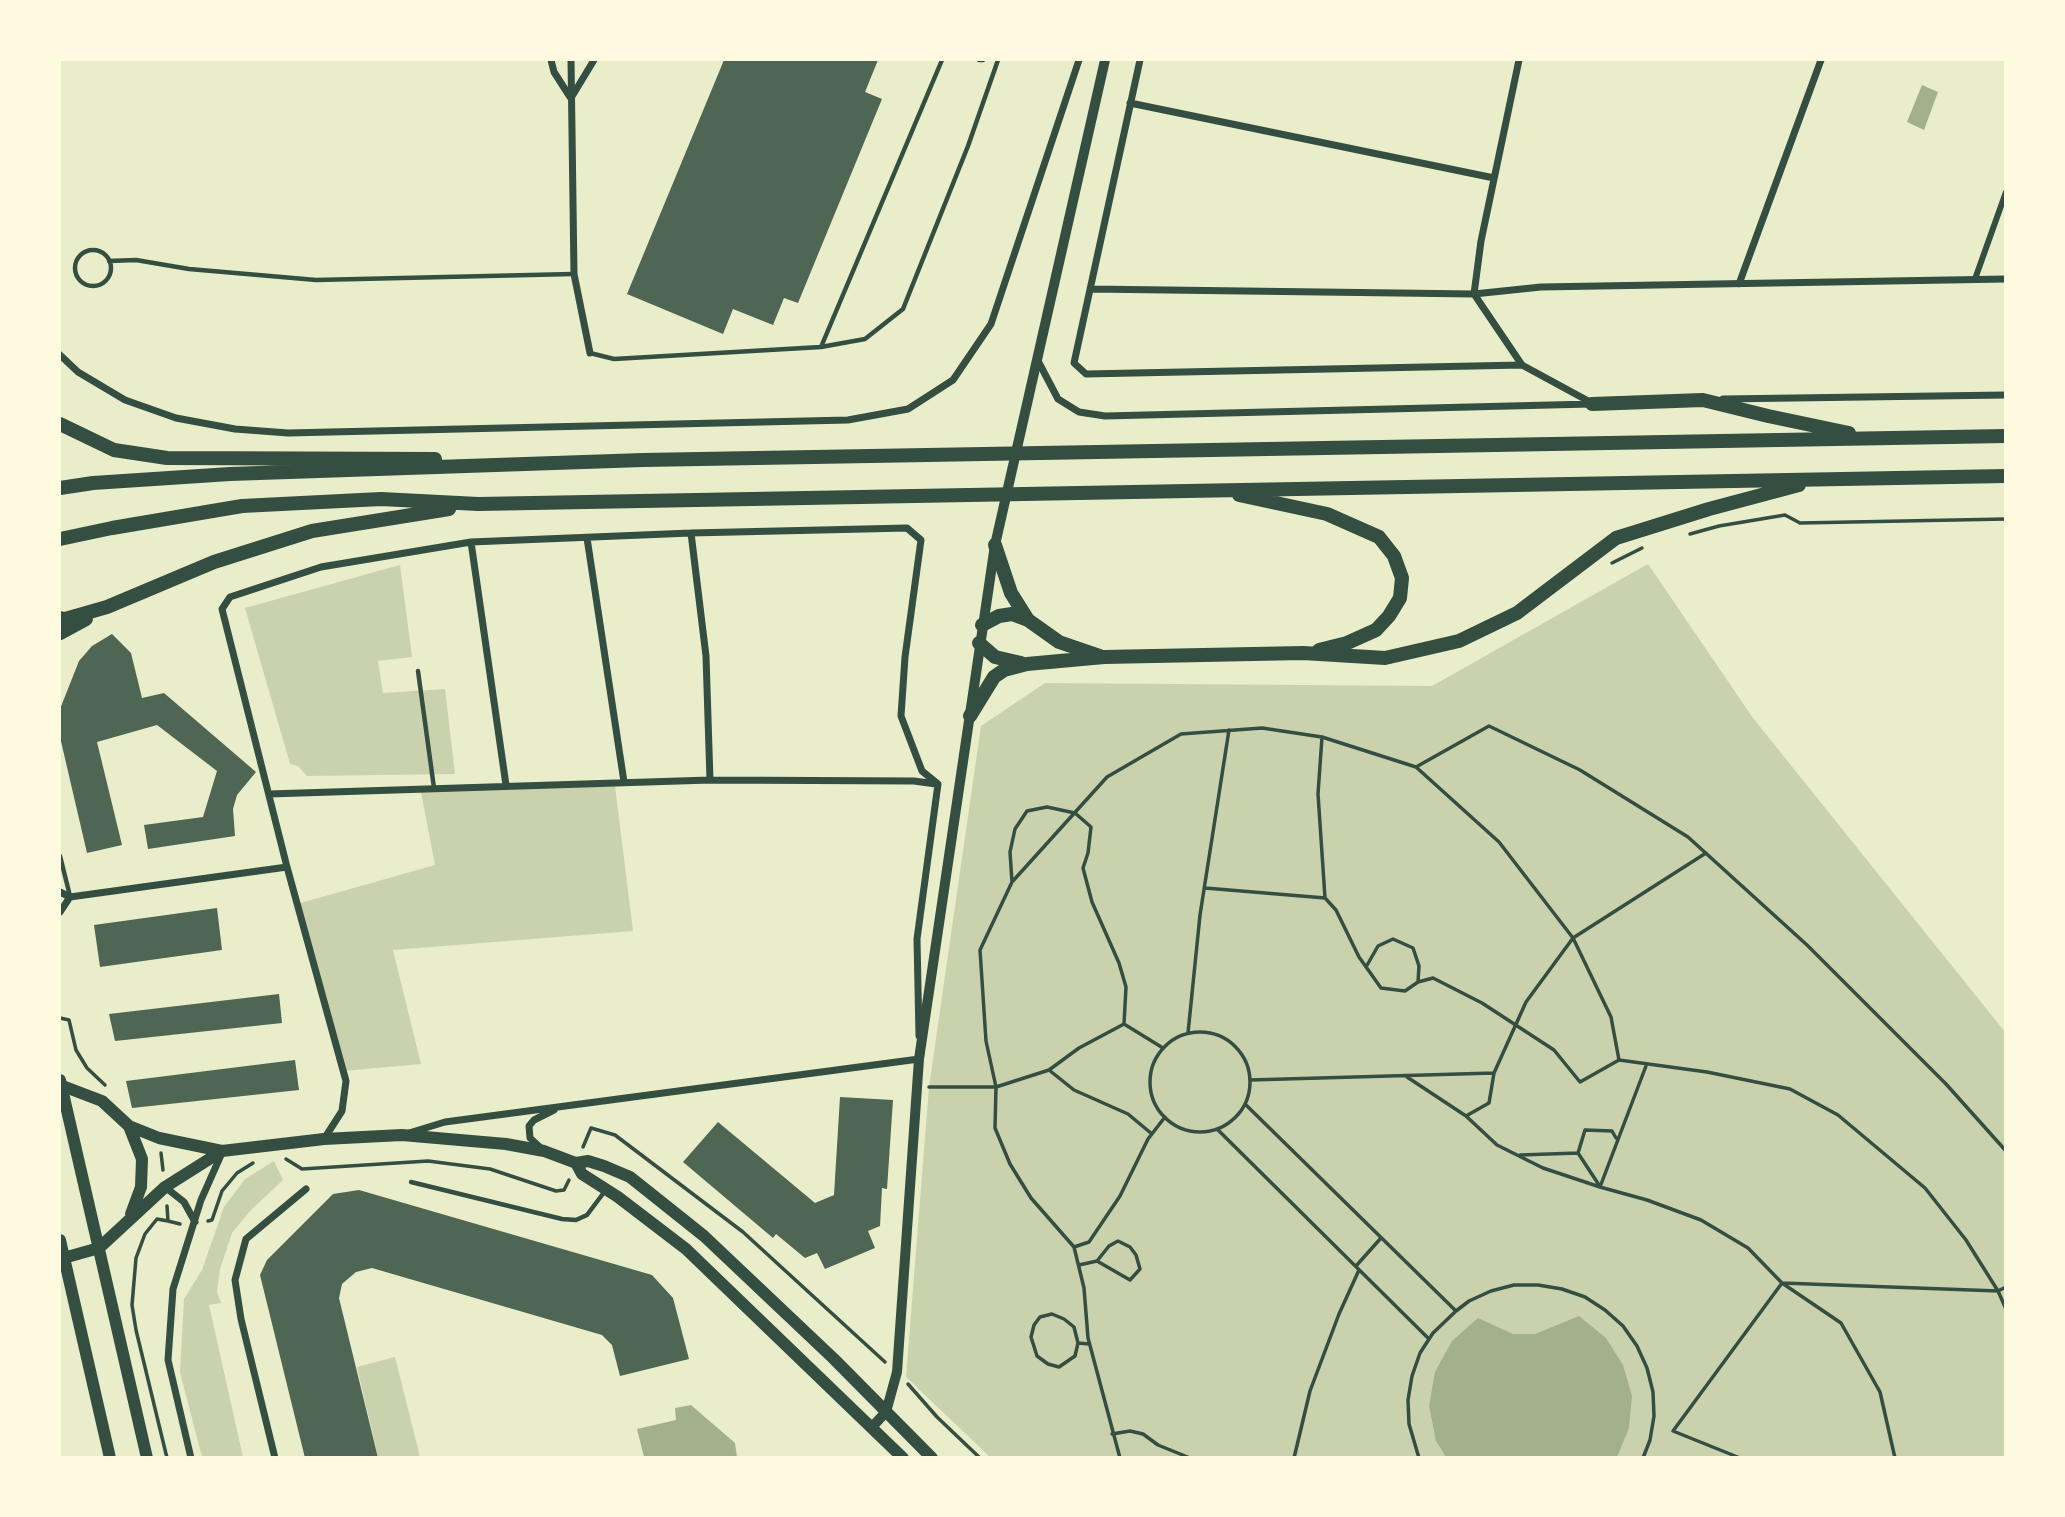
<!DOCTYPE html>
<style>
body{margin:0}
#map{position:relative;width:2065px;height:1517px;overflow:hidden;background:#e9edc9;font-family:"Space Grotesk",sans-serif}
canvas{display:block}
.frame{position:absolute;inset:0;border:61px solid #fefae0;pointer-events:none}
</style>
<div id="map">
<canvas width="2065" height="1517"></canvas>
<div class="frame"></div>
</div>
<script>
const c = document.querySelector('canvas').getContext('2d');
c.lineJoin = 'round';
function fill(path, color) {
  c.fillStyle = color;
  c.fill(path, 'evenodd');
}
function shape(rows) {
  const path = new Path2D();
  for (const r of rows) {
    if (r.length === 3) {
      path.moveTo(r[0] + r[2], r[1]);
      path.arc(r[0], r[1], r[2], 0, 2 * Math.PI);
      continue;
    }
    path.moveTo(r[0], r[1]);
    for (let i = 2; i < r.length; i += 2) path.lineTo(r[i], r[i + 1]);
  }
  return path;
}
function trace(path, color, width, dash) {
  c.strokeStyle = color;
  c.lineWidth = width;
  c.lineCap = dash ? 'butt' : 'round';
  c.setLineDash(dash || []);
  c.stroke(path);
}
fill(shape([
 [1648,564,1753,718,2005,1032,2005,1457,990,1457,906,1377,929,1087,981,726,1045,683,1432,686],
 [400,565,412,657,378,661,383,693,445,689,455,774,307,776,298,766,290,764,245,608],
 [615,786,633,931,393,950,421,1064,344,1071,297,904,435,865,421,792],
 [274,1161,283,1180,250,1211,232,1233,220,1269,217,1292,221,1303,209,1305,243,1457,202,1457,180,1372,184,1299,202,1270,224,1207,245,1179],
 [395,1357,420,1457,378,1457,357,1367]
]), '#cad2ad');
fill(shape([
 [1922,85,1938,92,1924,130,1907,122],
 [1579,1316,1606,1338,1623,1365,1632,1396,1629,1428,1617,1457,1446,1457,1436,1441,1429,1406,1435,1372,1452,1341,1478,1318,1513,1334,1535,1334],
 [691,1405,735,1443,737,1457,644,1457,637,1429,676,1420,675,1408]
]), '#a3b18a');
fill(shape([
 [724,60,878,60,865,92,882,99,798,303,784,298,773,325,733,309,723,334,627,294],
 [112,634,131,653,142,698,164,693,256,772,237,795,233,809,235,836,148,849,144,825,203,817,217,771,157,725,97,742,122,845,87,853,60,737,60,709,79,661,92,646],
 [217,908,222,950,100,967,94,925],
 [279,994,282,1023,115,1041,109,1014],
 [295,1060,299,1090,132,1108,126,1081],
 [840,1097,893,1100,887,1189,882,1188,880,1226,868,1231,875,1248,825,1269,817,1253,805,1258,776,1234,773,1238,683,1162,718,1122,815,1203,834,1195],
 [359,1190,652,1275,673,1298,689,1359,620,1376,612,1345,602,1335,372,1268,356,1272,342,1284,339,1298,378,1458,305,1458,260,1275,267,1260,333,1194]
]), '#4f6655');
trace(shape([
 [1690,534,1719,526,1785,515,1800,523,2006,519],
 [1612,563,1642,548],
 [1012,882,1010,852,1015,829,1027,811,1047,807,1075,813,1091,827,1088,853,1083,868,1092,902,1119,963,1126,987,1124,1024],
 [1205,888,1325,898,1318,794,1322,737],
 [1325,898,1336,910,1359,957,1381,988,1405,991,1418,982,1419,966,1413,948,1393,939,1378,946,1366,967],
 [1418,982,1433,978,1482,1003,1554,1050,1580,1082,1619,1060],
 [60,1018,69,1020,76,1050,87,1068,105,1085],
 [1200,1082,50],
 [1188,1033,1200,915,1229,730],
 [1646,1066,1600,1187,1647,1200,1701,1220,1748,1248,1782,1283,1841,1323,1880,1392,1895,1458],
 [1049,1070,1074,1090,1128,1114,1152,1134],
 [1407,1077,1466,1116,1497,1145,1543,1168,1600,1187],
 [1250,1080,1494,1073,1526,1002,1573,938,1706,853],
 [929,1087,996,1087,1049,1070,1079,1048,1124,1024,1163,1048],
 [1245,1104,1456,1311],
 [1466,1116,1489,1103,1494,1073],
 [1217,1129,1429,1339],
 [583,1147,591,1128,615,1135,743,1232,885,1362],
 [2006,1151,1946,1084,1807,945,1688,837,1580,770,1489,726,1416,767,1499,842,1573,938,1611,1017,1619,1060,1707,1072,1790,1089,1838,1115,1925,1188,1966,1240,1998,1291,2006,1287],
 [161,1153,163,1170],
 [1578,1153,1585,1130,1612,1131,1616,1138],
 [1520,1155,1578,1153,1599,1185],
 [286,1159,302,1169,428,1161,490,1169,556,1191,564,1190,569,1180],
 [167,1206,168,1221,157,1219,145,1234,136,1258,132,1305,136,1330,167,1458],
 [168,1221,180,1224],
 [208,1221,212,1220,222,1191,237,1173,253,1163],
 [1074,1247,1089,1242,1120,1196,1148,1139,1165,1117],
 [1079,1265,1097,1261,1130,1280,1140,1269,1136,1255,1130,1247,1118,1241,1109,1246,1097,1261],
 [1356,1266,1381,1238],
 [1078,1343,1074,1327,1064,1319,1052,1314,1040,1317,1034,1325,1031,1337,1037,1356,1048,1364,1059,1367,1075,1356,1078,1343,1089,1344],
 [908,1384,937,1417,980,1458],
 [1112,1434,1130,1431,1143,1434,1158,1445,1190,1458],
 [1120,1458,1088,1338,1084,1288,1074,1247,1031,1198,1010,1164,995,1128,996,1087,986,1041,980,950,1012,882,1107,777,1181,734,1262,728,1322,737,1416,767],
 [1294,1458,1310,1391,1339,1314,1359,1270],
 [1419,1458,1409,1424,1408,1400,1412,1376,1420,1353,1433,1333,1456,1311,1469,1301,1491,1291,1514,1285,1538,1285,1562,1289,1585,1297,1605,1310,1623,1326,1637,1346,1647,1368,1653,1392,1654,1416,1650,1440,1643,1458],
 [1740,1458,1673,1431,1782,1283,1998,1291,2006,1309]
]), '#344e41', 3.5);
trace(shape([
 [979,60,983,60],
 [93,268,18],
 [109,261,136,260,189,269,316,280,573,274],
 [821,347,865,339,903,309,968,146,998,60],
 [590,353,614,359,821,347,942,60],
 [418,671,434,788],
 [60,856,70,896],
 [411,1182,562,1219,576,1220,587,1215,605,1191]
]), '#344e41', 4.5);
trace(shape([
 [1975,279,2006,192]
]), '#344e41', 6);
trace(shape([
 [551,60,554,72,570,97],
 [571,60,574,274,590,353],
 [1140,60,1074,363,1086,374,1522,365],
 [1519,60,1481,241,1474,294,1522,365,1592,403],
 [571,98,594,60],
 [1130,103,1494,178],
 [1739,284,1821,60],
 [1090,289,1474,294,1541,287,2006,279],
 [60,355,78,372,125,400,176,418,235,429,288,433,848,420,908,409,953,380,991,324,1079,60],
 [1037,359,1058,399,1079,412,1105,416,1591,404],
 [1723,399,2006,395],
 [691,533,706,656,710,780],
 [587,538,624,782],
 [471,542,506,785],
 [269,794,710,780,914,781,936,784],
 [60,892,70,897,287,867],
 [60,912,70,897],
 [409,1133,445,1122,919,1059,919,1055],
 [324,1139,342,1111,346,1081,287,867,222,609,230,597,321,567,471,542,691,533,907,528,921,540,905,657,901,716,922,771,938,784,917,939,919,1036],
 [542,1149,530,1138,529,1126,534,1120,554,1110],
 [165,1187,184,1202,195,1222],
 [191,1458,168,1360,173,1289,201,1200,221,1155],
 [275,1458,241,1319,235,1280,246,1239,306,1189]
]), '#344e41', 7);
trace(shape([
 [872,1427,886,1412,897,1372,919,1059,995,545,1105,60]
]), '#344e41', 10);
trace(shape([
 [60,1080,147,1458],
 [60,1085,102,1101,129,1126,142,1159,141,1187,131,1214],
 [129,1126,159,1138,222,1151,324,1139,402,1135,506,1144,544,1151,576,1163,588,1161,604,1166,630,1177,704,1236,834,1359,932,1458],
 [576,1163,582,1174,618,1197,686,1249,903,1458],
 [60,1240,110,1458],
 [60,1259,99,1248,165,1187,222,1151]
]), '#344e41', 12);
trace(shape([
 [1592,404,1703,400,1768,416,1849,433],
 [60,424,114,450,167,458,435,459],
 [60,488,93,483,230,474,643,460,2006,436],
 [1239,495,1327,514,1379,537,1394,556,1402,578,1400,598,1389,616,1376,630,1347,643,1319,650],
 [60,539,112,528,242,506,381,499,478,504,2006,476],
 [995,545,1011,593,1028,620,1059,642,1100,656],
 [60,618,65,619,107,607,214,562,312,531,449,509],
 [982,625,999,616,1012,614,1028,620],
 [60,633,86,619],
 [979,643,995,657,1021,663],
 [970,716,994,677,1004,670,1027,664,1104,657,1303,653,1385,658,1459,641,1517,613,1616,538,1709,509,1799,485]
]), '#344e41', 14);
</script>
